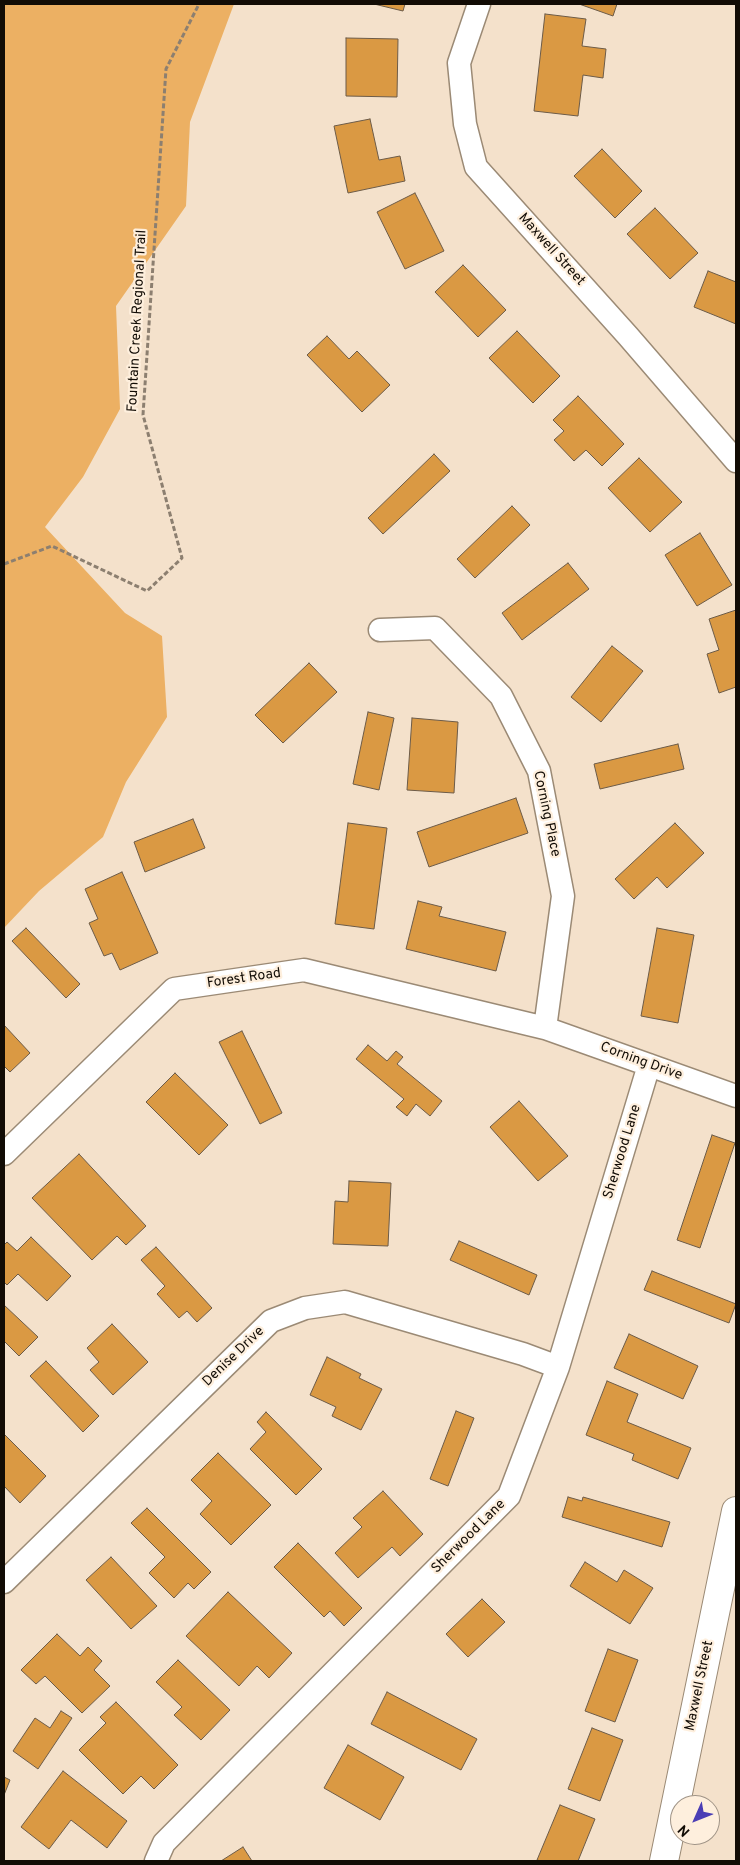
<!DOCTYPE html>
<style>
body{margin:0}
#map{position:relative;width:740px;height:1865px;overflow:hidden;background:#f4e1cb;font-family:Overpass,sans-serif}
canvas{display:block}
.frame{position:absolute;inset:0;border:5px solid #120c05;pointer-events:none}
.north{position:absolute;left:670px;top:1795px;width:50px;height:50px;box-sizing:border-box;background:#feefdd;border:1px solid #a09487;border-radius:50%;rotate:226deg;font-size:14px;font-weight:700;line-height:20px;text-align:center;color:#120c05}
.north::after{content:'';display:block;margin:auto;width:18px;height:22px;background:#4b3eb5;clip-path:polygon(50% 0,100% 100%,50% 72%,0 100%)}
</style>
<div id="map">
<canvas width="740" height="1865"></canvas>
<div class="frame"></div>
<div class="north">N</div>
</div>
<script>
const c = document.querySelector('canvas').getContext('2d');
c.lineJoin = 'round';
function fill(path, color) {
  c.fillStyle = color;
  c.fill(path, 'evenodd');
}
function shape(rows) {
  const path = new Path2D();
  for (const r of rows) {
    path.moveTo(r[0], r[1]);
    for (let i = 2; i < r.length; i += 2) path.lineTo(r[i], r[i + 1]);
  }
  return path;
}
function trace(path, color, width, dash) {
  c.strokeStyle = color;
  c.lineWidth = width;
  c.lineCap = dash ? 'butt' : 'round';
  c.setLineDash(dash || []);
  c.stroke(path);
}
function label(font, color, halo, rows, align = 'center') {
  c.font = font + ' Overpass,sans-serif';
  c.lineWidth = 4.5;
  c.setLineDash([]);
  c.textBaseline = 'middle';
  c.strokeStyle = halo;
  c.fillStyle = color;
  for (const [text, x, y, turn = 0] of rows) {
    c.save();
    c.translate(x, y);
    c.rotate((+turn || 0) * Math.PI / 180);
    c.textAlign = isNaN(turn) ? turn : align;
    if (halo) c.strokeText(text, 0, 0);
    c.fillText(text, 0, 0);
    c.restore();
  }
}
fill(shape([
 [4,4,234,4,190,122,186,206,116,306,120,409,83,477,45,527,125,613,162,636,167,717,126,782,103,837,39,891,4,928]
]), '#ecb063');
const building = shape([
 [374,4,405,4,403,11,374,4],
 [579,4,617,4,613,16,579,4],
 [545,14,586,19,582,46,606,49,603,78,583,75,578,116,534,111,545,14],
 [346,38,398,39,397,97,346,96,346,38],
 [370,119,379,160,400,156,405,181,348,193,334,126,370,119],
 [602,149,642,191,615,218,574,176,602,149],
 [415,193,444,251,405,269,377,212,415,193],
 [655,208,698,253,670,279,627,234,655,208],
 [463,265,506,310,478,337,435,292,463,265],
 [708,271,736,282,736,324,694,307,708,271],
 [517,331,560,376,533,403,489,358,517,331],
 [327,336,349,359,357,351,390,385,362,412,307,355,327,336],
 [578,396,624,444,602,466,586,450,574,461,554,440,564,431,553,420,578,396],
 [434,454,450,471,383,534,368,518,434,454],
 [639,458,682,502,650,532,608,488,639,458],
 [512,506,530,525,475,578,457,559,512,506],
 [700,533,732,585,697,606,665,555,700,533],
 [568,563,589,589,522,640,502,613,568,563],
 [736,610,736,687,719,693,707,654,719,650,709,619,736,610],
 [612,646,643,671,601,722,571,697,612,646],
 [309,663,337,692,283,743,255,715,309,663],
 [368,712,394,718,379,790,353,784,368,712],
 [412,718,458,722,454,793,407,790,412,718],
 [678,744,684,769,600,789,594,764,678,744],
 [516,798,528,833,429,867,417,832,516,798],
 [193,819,205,848,145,872,134,842,193,819],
 [348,823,387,828,374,929,335,924,348,823],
 [675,823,704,853,667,888,657,877,634,899,615,879,675,823],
 [122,872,158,953,120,970,112,953,104,956,89,923,98,919,85,889,122,872],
 [418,901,442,907,439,916,506,932,496,971,406,949,418,901],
 [26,928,80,984,66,998,12,941,26,928],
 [657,928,694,935,678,1023,641,1016,657,928],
 [4,1025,30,1053,10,1072,4,1066,4,1025],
 [242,1031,282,1113,260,1124,219,1042,242,1031],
 [368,1045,387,1061,396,1051,403,1057,397,1064,442,1101,430,1116,416,1104,407,1116,396,1107,404,1099,356,1059,368,1045],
 [175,1073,228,1125,199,1155,146,1102,175,1073],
 [519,1101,568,1156,538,1181,490,1127,519,1101],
 [712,1135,735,1143,700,1248,677,1240,712,1135],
 [79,1154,146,1226,126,1245,117,1236,92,1260,32,1198,79,1154],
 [349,1181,391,1183,388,1246,333,1244,335,1201,348,1202,349,1181],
 [31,1237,71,1276,47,1301,18,1274,7,1285,4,1282,4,1245,7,1242,17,1251,31,1237],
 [459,1241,537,1275,529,1295,450,1260,459,1241],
 [156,1247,212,1308,197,1322,187,1311,179,1318,157,1294,165,1286,141,1260,156,1247],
 [652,1271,736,1304,729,1323,644,1290,652,1271],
 [4,1305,38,1337,19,1356,5,1342,4,1343,4,1305],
 [112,1324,148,1362,113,1395,90,1370,99,1362,87,1348,112,1324],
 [629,1334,698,1366,683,1399,614,1368,629,1334],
 [327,1357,361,1374,359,1378,382,1389,361,1430,332,1416,336,1407,310,1395,327,1357],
 [46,1361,99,1416,83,1432,30,1376,46,1361],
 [607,1381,638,1394,627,1422,691,1448,678,1479,632,1460,634,1454,586,1435,607,1381],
 [456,1411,474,1418,448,1486,430,1479,456,1411],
 [266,1412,322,1469,296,1495,250,1449,266,1432,257,1422,266,1412],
 [4,1434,46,1476,20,1503,4,1486,4,1434],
 [218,1453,271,1505,231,1545,200,1514,212,1501,191,1480,218,1453],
 [383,1491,423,1534,400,1556,392,1547,358,1578,335,1553,362,1527,353,1518,383,1491],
 [568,1497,582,1501,583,1497,670,1522,662,1547,562,1517,568,1497],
 [147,1508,211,1572,194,1589,188,1583,174,1598,149,1573,165,1557,131,1523,147,1508],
 [298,1543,362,1608,344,1626,330,1611,324,1617,274,1567,298,1543],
 [111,1557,157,1606,131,1629,86,1580,111,1557],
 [585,1562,617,1582,624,1570,653,1588,630,1624,570,1586,585,1562],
 [228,1592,292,1653,269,1678,257,1666,239,1686,186,1636,228,1592],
 [482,1599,505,1622,468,1657,446,1634,482,1599],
 [57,1634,80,1656,88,1647,102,1661,94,1670,110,1686,82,1713,45,1676,36,1684,21,1670,57,1634],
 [608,1649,638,1660,615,1722,585,1711,608,1649],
 [178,1660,230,1710,201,1740,174,1715,182,1707,156,1682,178,1660],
 [387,1692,477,1739,461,1770,371,1724,387,1692],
 [116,1702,178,1765,154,1789,141,1776,123,1794,79,1750,106,1723,100,1717,116,1702],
 [61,1711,72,1718,38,1769,13,1751,35,1718,50,1728,61,1711],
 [592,1728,623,1740,600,1801,568,1789,592,1728],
 [348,1745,404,1777,380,1820,324,1788,348,1745],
 [63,1771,127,1821,107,1848,71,1820,49,1849,21,1827,63,1771],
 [4,1777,10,1780,4,1795,4,1777],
 [560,1805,595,1819,578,1861,541,1861,537,1860,560,1805],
 [243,1847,252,1861,221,1861,243,1847]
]);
fill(building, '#da9943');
trace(building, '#6c5b48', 1);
const street = shape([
 [479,4,459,63,465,124,476,167,628,336,736,461],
 [380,630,435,628,501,696,539,771,563,896,545,1028],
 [4,1154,174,989,304,970,545,1028,736,1096],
 [4,1582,271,1321,305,1308,345,1302,523,1354,558,1367],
 [156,1861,164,1843,509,1496,558,1367,649,1065]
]);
const secondary = shape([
 [664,1861,736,1511]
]);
trace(street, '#9b8a75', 25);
trace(secondary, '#9b8a75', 30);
trace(shape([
 [4,564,52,546,147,591,182,558,143,415,166,69,199,4]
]), '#8c7f70', 3, [5, 2.5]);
trace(street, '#fff', 22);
trace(secondary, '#fff', 28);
label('14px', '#120c05', '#feefdd', [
 ["Maxwell Street",551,250,48],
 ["Fountain Creek Regional Trail",138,321,-87],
 ["Corning Place",546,814,78],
 ["Forest Road",244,979,-8],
 ["Corning Drive",641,1062,20],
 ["Sherwood Lane",623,1152,-73],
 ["Denise Drive",234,1357,-44],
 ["Sherwood Lane",469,1537,-45],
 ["Maxwell Street",700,1686,-78]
]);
</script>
